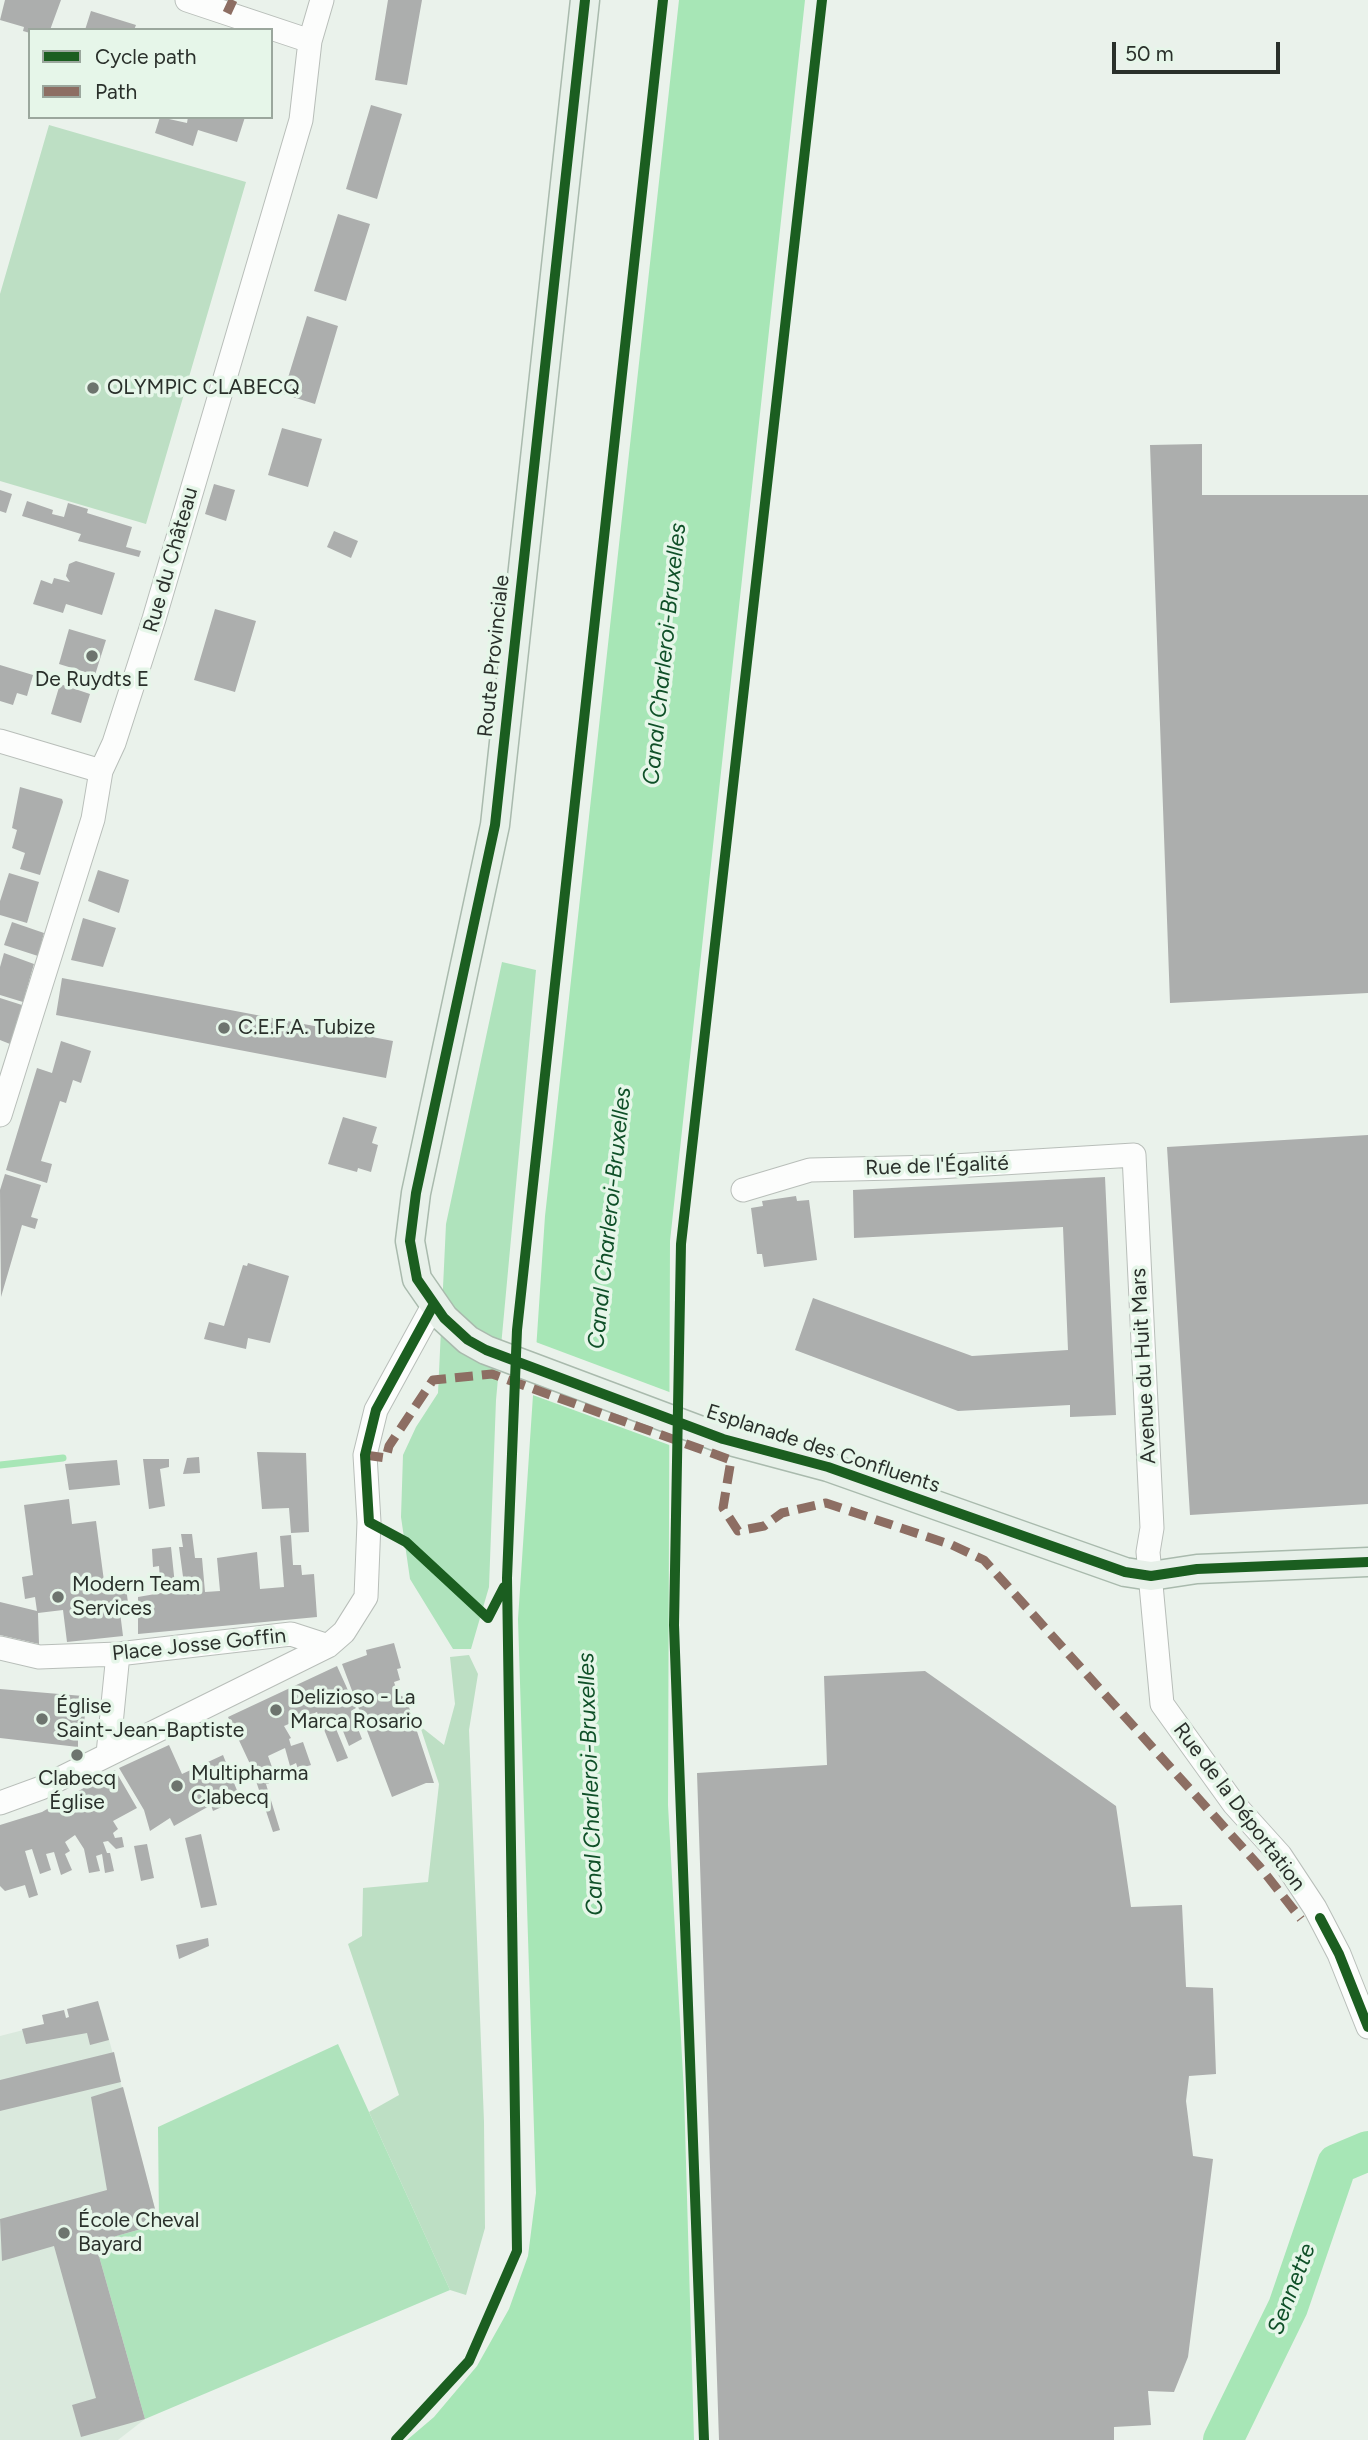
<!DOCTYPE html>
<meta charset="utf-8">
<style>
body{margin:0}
#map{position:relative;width:1368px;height:2440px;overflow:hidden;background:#eaf2eb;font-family:Figtree,sans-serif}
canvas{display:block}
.legend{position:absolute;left:28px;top:28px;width:245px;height:91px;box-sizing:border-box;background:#e6f6e9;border:2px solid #9ba79d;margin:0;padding:9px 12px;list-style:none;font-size:21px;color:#2a302b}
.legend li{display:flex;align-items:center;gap:14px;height:35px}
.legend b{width:35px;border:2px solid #9ba79d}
.scale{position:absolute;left:1112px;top:42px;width:168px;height:32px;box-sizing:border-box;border:4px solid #2a302b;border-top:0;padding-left:9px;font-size:21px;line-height:24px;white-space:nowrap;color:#2a302b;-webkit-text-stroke:5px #e6f6e9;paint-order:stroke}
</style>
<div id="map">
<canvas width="1368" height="2440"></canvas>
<ul class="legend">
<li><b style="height:9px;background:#1b5e20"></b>Cycle path</li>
<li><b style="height:9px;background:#8d6e63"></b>Path</li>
</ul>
<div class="scale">50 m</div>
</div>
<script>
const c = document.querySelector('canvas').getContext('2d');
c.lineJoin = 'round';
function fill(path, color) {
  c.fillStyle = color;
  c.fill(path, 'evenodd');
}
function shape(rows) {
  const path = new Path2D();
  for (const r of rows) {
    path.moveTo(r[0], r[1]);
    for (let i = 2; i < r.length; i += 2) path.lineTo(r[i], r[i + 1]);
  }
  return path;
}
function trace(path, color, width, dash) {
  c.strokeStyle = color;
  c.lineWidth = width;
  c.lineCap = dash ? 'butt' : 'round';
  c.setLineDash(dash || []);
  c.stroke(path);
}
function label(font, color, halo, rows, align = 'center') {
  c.font = font + ' Figtree,sans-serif';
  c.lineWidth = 7;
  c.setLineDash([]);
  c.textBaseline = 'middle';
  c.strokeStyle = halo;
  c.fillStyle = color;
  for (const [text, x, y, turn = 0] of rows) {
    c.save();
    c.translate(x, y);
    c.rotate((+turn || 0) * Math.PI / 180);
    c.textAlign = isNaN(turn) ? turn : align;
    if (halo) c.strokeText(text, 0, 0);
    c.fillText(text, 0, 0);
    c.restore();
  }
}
fill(shape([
 [101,2010,159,2224,95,2242,145,2419,118,2440,0,2440,0,2036]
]), '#dae9dd');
fill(shape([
 [49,125,246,182,146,524,0,481,0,294],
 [469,1655,478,1674,469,1730,484,2122,485,2228,466,2295,450,2290,369,2112,399,2095,348,1944,362,1936,363,1888,428,1882,439,1784,420,1726,444,1745,455,1704,450,1657]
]), '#bddfc4');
fill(shape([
 [502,962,536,970,496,1400,489,1587,471,1649,453,1649,410,1579,401,1517,403,1455,416,1427,438,1393,446,1224],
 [338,2044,450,2290,145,2419,95,2242,159,2224,158,2127]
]), '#afe3bc');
fill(shape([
 [679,0,805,0,670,1241,668,1805,684,2093,694,2440,407,2440,434,2417,477,2366,509,2309,528,2256,536,2193,518,1619,545,1216]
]), '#a7e6b6');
fill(shape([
 [533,1341,672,1393,672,1446,530,1394]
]), '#eaf2eb');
trace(shape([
 [0,1465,63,1458]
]), '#a7e6b6', 7);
trace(shape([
 [1223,2440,1288,2307,1337,2164,1368,2151]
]), '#a7e6b6', 40);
fill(shape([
 [5,0,61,0,50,30,30,30,30,33,23,31,24,27,0,20],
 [388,0,422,0,407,85,375,80],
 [91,11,136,25,134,30,85,30],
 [371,105,402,114,377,199,346,189],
 [160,117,187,123,188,117,245,117,237,142,198,130,193,146,155,133],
 [338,214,370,224,346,301,314,291],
 [307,316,338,326,315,404,283,394],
 [282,428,322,439,308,487,268,475],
 [1202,444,1202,495,1368,495,1368,993,1170,1003,1150,445],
 [214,484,235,490,226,521,205,514],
 [0,490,12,494,6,513,0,511],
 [27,501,53,510,52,514,64,517,68,503,88,509,87,513,132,527,126,547,141,551,139,557,78,541,81,534,22,516],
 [334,531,358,541,351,558,327,547],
 [76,561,115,573,102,615,66,604,63,613,33,604,41,580,52,584,54,578,70,582,66,576,69,564],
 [215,609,256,621,235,692,194,680],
 [69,629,106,640,95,675,59,664],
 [0,665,33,675,27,696,17,693,13,705,0,701],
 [60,684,90,694,81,723,51,714],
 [20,787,62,799,63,802,40,875,20,869,25,853,12,848,17,830,12,828],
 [98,870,129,880,119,913,88,901],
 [9,873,39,882,27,923,0,915,0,901],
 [83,918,116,928,103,967,71,960],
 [12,922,44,933,38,956,4,945],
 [4,953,34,964,23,1002,0,995,0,967],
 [62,978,393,1041,386,1078,56,1015],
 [0,998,22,1005,10,1044,0,1040],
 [61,1041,91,1051,81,1083,73,1080,66,1103,60,1101,41,1161,52,1164,47,1183,6,1170,37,1068,52,1073],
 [343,1117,377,1127,372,1143,378,1145,371,1172,358,1168,357,1172,328,1164],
 [1368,1135,1368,1504,1190,1515,1167,1147],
 [5,1174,41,1185,31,1217,38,1219,35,1229,22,1225,1,1297,0,1190],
 [1105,1177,1116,1415,1070,1417,1070,1405,958,1411,795,1350,813,1298,972,1356,1068,1350,1063,1227,854,1238,853,1190],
 [796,1196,797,1201,809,1200,817,1260,764,1267,762,1254,757,1254,751,1208,763,1206,762,1201],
 [248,1263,289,1276,270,1343,248,1338,246,1349,204,1339,209,1322,224,1326,243,1265,247,1266],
 [257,1452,306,1453,309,1532,291,1533,289,1508,262,1509],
 [199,1457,200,1473,183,1474,187,1458],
 [143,1459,169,1459,169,1467,160,1469,165,1506,149,1509],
 [117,1460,120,1485,69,1490,65,1464],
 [69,1499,72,1524,96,1521,104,1581,125,1579,128,1603,119,1604,123,1636,67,1642,63,1610,38,1613,39,1644,0,1635,0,1602,37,1611,35,1597,25,1599,22,1577,33,1575,24,1505],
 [181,1534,192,1534,195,1558,202,1558,205,1592,220,1591,217,1558,257,1552,260,1589,284,1587,280,1536,291,1535,293,1565,301,1565,302,1575,314,1574,317,1617,138,1634,138,1597,161,1593,159,1566,153,1567,152,1549,171,1547,175,1585,184,1584,179,1547,183,1547],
 [394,1643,401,1668,397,1669,400,1680,394,1682,399,1697,405,1695,434,1783,426,1783,392,1797,342,1664,367,1655,366,1650],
 [337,1666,356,1708,351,1711,362,1739,349,1746,337,1716,332,1719,348,1758,337,1762,317,1712,284,1726,291,1738,289,1739,291,1746,303,1742,311,1765,298,1769,296,1763,290,1766,285,1748,268,1756,272,1767,264,1771,269,1784,266,1784,280,1830,273,1832,251,1766,228,1717],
 [925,1671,1116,1806,1131,1907,1182,1905,1186,1987,1213,1988,1216,2074,1189,2076,1186,2101,1193,2156,1213,2159,1188,2357,1174,2392,1148,2391,1151,2425,1114,2427,1114,2440,719,2440,697,1773,827,1765,824,1676],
 [0,1689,83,1696,81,1710,85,1715,83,1730,78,1734,78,1747,0,1738],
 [169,1745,182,1774,223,1755,238,1793,223,1800,226,1805,213,1811,211,1805,174,1826,170,1818,150,1831,144,1810,119,1768],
 [115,1770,137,1808,113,1821,118,1829,113,1833,115,1838,122,1837,124,1847,116,1849,108,1841,103,1842,107,1853,110,1853,114,1871,105,1873,102,1854,96,1856,100,1871,89,1873,84,1849,75,1835,65,1842,70,1851,65,1854,72,1870,61,1875,54,1852,46,1854,51,1870,40,1874,32,1849,25,1851,38,1895,29,1898,25,1885,5,1891,0,1886,0,1825,42,1812],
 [201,1834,217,1905,201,1908,185,1838],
 [147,1844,154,1878,141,1881,134,1846],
 [208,1938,209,1946,179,1959,176,1945],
 [98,2001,109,2040,90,2045,87,2033,26,2044,22,2029,44,2024,42,2015,64,2010,66,2018,69,2017,67,2009],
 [114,2052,121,2082,0,2111,0,2080],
 [123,2087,159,2224,95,2242,145,2419,81,2437,72,2405,96,2398,54,2246,2,2261,0,2219,107,2190,91,2097]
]), '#acaead');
const minor = shape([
 [187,0,310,41],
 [0,741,101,771],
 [0,1115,93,819,101,771,114,743,154,619,301,120,310,41,322,0],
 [743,1190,810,1170,937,1167,1134,1155,1152,1528,1148,1552,1162,1704,1234,1804,1280,1855,1315,1908,1339,1954,1368,2027],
 [0,1648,39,1657,118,1654,291,1634,328,1646],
 [108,1754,118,1654],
 [0,1803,41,1788,328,1646,344,1632,366,1597,369,1522,365,1455,376,1410,434,1304]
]);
const major = shape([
 [585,0,495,825,416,1193,410,1241,417,1279,444,1318,468,1340,486,1350,723,1439,828,1467,1125,1572,1151,1576,1197,1569,1368,1562]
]);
trace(minor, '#b8beb9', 25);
trace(major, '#a9baad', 31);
trace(minor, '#fcfdfc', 23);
trace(major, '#e7f0e9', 28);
trace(shape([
 [227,13,233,0],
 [365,1455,386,1458,389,1446,433,1380,492,1374,731,1460,723,1508,738,1531,764,1526,782,1513,826,1503,952,1545,984,1560,1260,1867,1301,1919]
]), '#8d6e63', 9, [18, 9]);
trace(shape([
 [585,0,495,825,416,1193,410,1241,417,1279,444,1318,468,1340,486,1350,723,1439,828,1467,1125,1572,1151,1576,1197,1569,1368,1562],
 [434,1304,376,1410,365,1455,369,1522,406,1542,488,1618,504,1587],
 [1320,1918,1339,1954,1368,2027],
 [396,2440,469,2361,517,2251,507,1578,517,1330,663,0],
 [704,2440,674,1625,681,1244,822,0]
]), '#1b5e20', 10);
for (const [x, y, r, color] of [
 [93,388,7,"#6d746e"],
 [92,656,7,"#6d746e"],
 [224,1028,7,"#6d746e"],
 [58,1597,7,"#6d746e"],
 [276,1710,7,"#6d746e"],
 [42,1719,7,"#6d746e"],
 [77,1755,7,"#6d746e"],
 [177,1786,7,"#6d746e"],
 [64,2233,7,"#6d746e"]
]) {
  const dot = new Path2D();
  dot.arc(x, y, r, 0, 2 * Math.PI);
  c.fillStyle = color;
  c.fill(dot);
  trace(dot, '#e6f6e9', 2.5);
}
label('21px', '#2a302b', '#e6f6e9', [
 ["OLYMPIC CLABECQ",107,388],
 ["De Ruydts E",92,680,"center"],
 ["C.E.F.A. Tubize",238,1028],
 ["Modern Team",72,1585],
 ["Services",72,1609],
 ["Delizioso - La",290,1698],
 ["Marca Rosario",290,1722],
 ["Église",56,1707],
 ["Saint-Jean-Baptiste",56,1731],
 ["Multipharma",191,1774],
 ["Clabecq",191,1798],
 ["Clabecq",77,1779,"center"],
 ["Église",77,1803,"center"],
 ["École Cheval",78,2221],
 ["Bayard",78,2245]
], 'left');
label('21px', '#2a302b', '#e6f6e9', [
 ["Rue du Château",171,560,-74],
 ["Route Provinciale",494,656,-84],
 ["Rue de l'Égalité",937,1166,-2],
 ["Avenue du Huit Mars",1144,1366,-93],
 ["Esplanade des Confluents",823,1449,18],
 ["Place Josse Goffin",199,1645,-6],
 ["Rue de la Déportation",1239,1807,53]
]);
label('italic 23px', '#0f5028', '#e6f6e9', [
 ["Canal Charleroi-Bruxelles",665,654,-84],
 ["Canal Charleroi-Bruxelles",610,1218,-84],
 ["Canal Charleroi-Bruxelles",591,1784,-92],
 ["Sennette",1292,2289,-69]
]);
</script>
